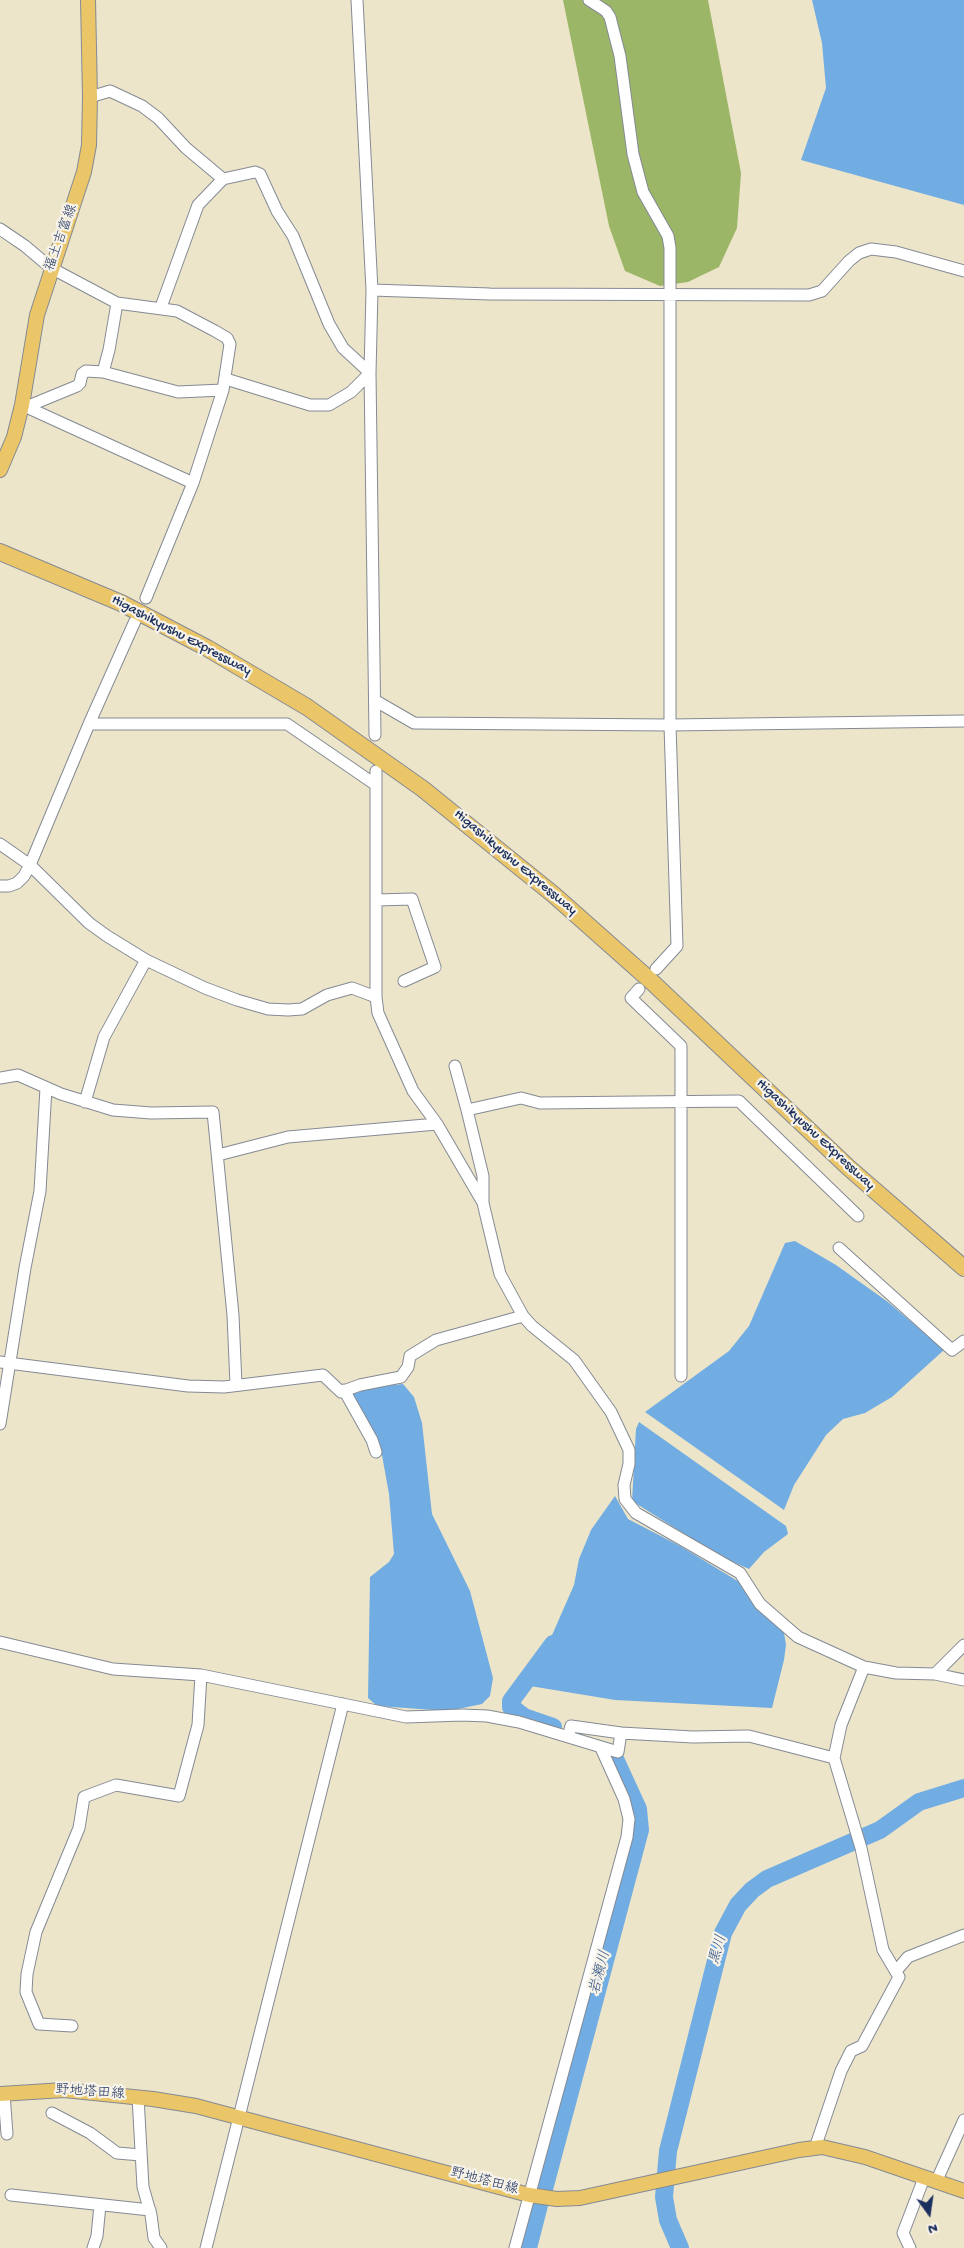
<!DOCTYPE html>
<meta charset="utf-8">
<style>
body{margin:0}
#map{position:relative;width:964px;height:2248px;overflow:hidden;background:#ede5ca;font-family:"Gochi Hand",sans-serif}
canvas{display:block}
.north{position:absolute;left:904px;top:2188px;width:50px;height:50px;-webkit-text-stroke:4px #f7f3e8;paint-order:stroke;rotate:166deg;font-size:14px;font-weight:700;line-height:20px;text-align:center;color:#1b2f5e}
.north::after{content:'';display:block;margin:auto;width:18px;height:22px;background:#1b2f5e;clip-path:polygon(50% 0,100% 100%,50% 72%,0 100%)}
</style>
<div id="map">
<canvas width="964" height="2248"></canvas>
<div class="north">N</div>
</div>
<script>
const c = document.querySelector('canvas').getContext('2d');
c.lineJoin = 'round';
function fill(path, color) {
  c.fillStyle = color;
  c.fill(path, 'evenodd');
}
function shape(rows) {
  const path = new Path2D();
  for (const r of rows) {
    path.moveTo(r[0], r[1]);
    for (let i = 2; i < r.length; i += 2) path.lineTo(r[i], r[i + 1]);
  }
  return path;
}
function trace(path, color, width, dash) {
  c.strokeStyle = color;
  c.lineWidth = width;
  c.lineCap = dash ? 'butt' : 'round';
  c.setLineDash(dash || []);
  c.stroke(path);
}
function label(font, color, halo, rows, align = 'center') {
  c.font = font + ' "Gochi Hand","Klee One",sans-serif';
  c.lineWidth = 4.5;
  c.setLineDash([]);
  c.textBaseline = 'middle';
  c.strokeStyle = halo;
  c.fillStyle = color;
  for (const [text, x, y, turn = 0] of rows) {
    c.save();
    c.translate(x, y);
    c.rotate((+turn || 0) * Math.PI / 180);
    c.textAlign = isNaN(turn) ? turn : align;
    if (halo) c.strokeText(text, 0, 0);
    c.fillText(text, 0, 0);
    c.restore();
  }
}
fill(shape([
 [563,0,708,0,741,173,737,228,719,267,688,282,660,286,625,271,609,226]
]), '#9cb667');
fill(shape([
 [812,0,964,0,964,205,801,160,826,88,822,43],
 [795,1241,836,1265,888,1302,944,1350,892,1397,865,1413,843,1419,826,1435,794,1485,784,1510,645,1412,729,1351,749,1326,785,1243],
 [403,1384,414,1397,422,1423,432,1514,470,1591,493,1678,490,1696,482,1704,448,1711,377,1706,368,1698,370,1577,389,1562,394,1554,389,1494,380,1444,351,1397,351,1393,375,1387],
 [639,1422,786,1526,788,1534,764,1552,749,1569,718,1555,632,1501,636,1429],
 [615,1496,628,1519,680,1546,741,1583,755,1605,784,1633,786,1645,784,1660,772,1708,615,1700,530,1686,556,1648,549,1642,574,1585,579,1559,591,1530]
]), '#71ade2');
trace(shape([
 [553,1727,524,1717,511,1707,511,1701,553,1644],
 [544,2189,640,1830,638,1809,615,1759],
 [528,2248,539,2205],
 [680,2248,668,2220,664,2197,668,2151,723,1933,738,1905,752,1890,767,1879,880,1830,919,1802,964,1788]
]), '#71ade2', 18);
const minor = shape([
 [357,0,372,290,370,373,375,735],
 [589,0,606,11,610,17,620,56,633,154,643,192,668,236,670,248,670,725,677,946,656,969],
 [90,97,110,91,142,106,158,118,186,148,223,179],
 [0,229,25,246,51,268,117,303,177,311,215,331,227,338,230,344,223,390,193,483,146,598],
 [372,290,490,294,809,295,822,291,849,261,859,253,871,249,896,252,964,271],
 [161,307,198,205,223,179,255,172,260,174,277,211,293,236,329,324,343,348,370,373],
 [103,372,109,350,117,303],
 [226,379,310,405,329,405,351,392,370,373],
 [22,405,193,483],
 [26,407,77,386,80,383,82,374,86,371,103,372,178,392,223,390],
 [376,701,414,723,670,725,964,721],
 [89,724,287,724,376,785],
 [376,771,376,997,378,1013,413,1091,437,1124,482,1201],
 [0,844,30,865,89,923,107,936,146,960,205,988,237,1000,268,1009,288,1010,302,1009,327,995,352,988,376,997],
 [0,886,9,886,17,883,24,876,30,865,89,724,135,621],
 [377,900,412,899,435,967,404,981],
 [639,989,631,998,681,1046,681,1376],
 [455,1066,467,1110],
 [0,1078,18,1075,61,1094,113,1110,151,1113,213,1112,233,1315,236,1385],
 [85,1102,104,1037,146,960],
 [218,1155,288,1137,437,1124],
 [858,1216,739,1101,540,1103,521,1098,467,1110,483,1176,483,1203,500,1274,523,1316,532,1326,574,1360,611,1412,629,1450,629,1464,624,1485,625,1499,636,1513,740,1573,760,1604,798,1637,864,1667,896,1673,935,1674,964,1680],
 [839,1248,952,1350,964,1341],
 [0,1362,188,1386,224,1387,323,1375,341,1392,360,1385,401,1377,408,1367,410,1356,436,1340,523,1316],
 [344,1390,372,1440,376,1452],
 [0,1424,25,1268,40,1191,46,1088],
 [0,1642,113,1669,201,1675,406,1717,462,1715,487,1716,519,1722,618,1752,621,1733],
 [935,1674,964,1645],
 [568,1737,571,1726,621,1733,693,1737,749,1736,834,1758],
 [897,1970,908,1957,964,1935],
 [72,2026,39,2024,26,1992,27,1974,36,1932,79,1828,84,1797,116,1785,179,1796,198,1725,201,1675],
 [4,2094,7,2134],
 [138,2097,143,2187,151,2215,154,2238,161,2248],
 [52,2113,90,2133,117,2153,141,2155],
 [815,2148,841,2071,851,2051,862,2046,899,1977,883,1950,861,1848,834,1758,841,1725,864,1667],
 [936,2182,964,2120],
 [11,2195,150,2210],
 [93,2248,97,2236,100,2205],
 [206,2248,343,1704],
 [515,2248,627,1837,629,1819,624,1799,601,1748],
 [910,2248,903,2233,924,2178]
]);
const major = shape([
 [0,470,14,437,22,405,37,315,84,172,89,145,90,97,88,0],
 [0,2094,64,2090,153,2099,196,2106,529,2195,557,2199,580,2198,799,2150,822,2147,865,2157,964,2191]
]);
const highway = shape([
 [0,552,121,603,207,648,307,707,423,789,554,895,652,982,849,1168,964,1268]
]);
trace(minor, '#848a94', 13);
trace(major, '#848a94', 16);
trace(highway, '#848a94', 18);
trace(minor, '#fff', 11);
trace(major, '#ebc669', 14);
trace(highway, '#ebc669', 16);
label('14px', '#1b2f5e', '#f7f3e8', [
 ["福土吉富線",62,238,-70],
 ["Higashikyushu Expressway",181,636,28],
 ["Higashikyushu Expressway",515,863,40],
 ["Higashikyushu Expressway",815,1135,43],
 ["野地塔田線",90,2093,4],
 ["野地塔田線",484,2182,15]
]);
label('italic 15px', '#355586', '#f7f3e8', [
 ["黒川",719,1950,-74],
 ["岩瀬川",601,1973,-75]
]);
</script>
